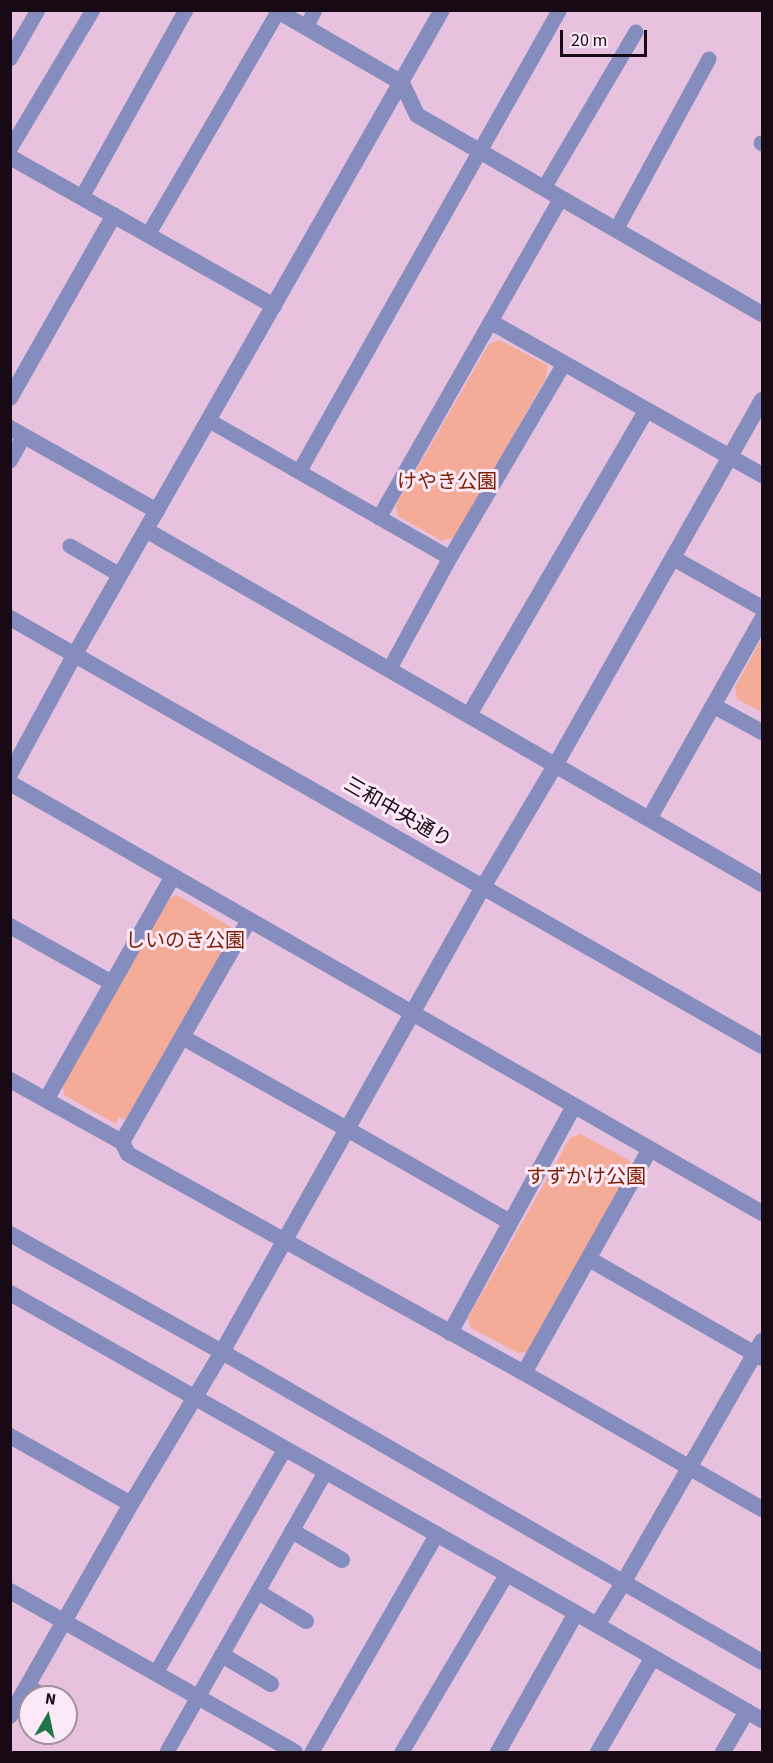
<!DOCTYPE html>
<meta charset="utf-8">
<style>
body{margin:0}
#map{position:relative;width:773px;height:1763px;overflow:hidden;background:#e7c1dd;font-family:"Source Sans 3",sans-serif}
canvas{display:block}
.frame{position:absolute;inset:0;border:12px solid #170a14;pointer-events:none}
.north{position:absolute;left:18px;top:1685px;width:60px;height:60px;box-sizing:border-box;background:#fce9f7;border:2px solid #a0909c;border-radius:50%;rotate:9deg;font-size:16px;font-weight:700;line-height:24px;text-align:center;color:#170a14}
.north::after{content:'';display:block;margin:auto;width:21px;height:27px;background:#217649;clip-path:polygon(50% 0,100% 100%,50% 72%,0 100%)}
.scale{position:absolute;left:560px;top:30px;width:87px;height:27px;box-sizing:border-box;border:3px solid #170a14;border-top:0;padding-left:8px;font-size:18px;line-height:21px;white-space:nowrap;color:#170a14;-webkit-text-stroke:4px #fce9f7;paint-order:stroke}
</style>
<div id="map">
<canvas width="773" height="1763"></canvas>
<div class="frame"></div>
<div class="north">N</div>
<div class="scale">20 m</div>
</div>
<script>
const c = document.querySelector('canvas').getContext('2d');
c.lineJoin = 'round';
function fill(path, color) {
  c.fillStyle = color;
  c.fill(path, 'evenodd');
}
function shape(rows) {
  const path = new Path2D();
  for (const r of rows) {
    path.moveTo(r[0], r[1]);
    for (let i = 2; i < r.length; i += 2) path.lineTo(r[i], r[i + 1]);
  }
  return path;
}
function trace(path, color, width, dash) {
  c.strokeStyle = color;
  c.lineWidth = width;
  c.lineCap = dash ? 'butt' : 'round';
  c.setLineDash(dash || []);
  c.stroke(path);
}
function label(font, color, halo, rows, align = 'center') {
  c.font = font + ' "Source Sans 3","Noto Sans JP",sans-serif';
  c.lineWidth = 6;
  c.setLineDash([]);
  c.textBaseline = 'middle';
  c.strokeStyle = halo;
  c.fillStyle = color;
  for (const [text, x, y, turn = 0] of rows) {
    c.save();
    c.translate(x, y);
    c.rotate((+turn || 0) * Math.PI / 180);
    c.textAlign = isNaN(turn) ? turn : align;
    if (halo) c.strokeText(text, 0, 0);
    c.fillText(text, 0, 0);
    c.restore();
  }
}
fill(shape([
 [499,340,547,365,547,376,455,537,442,541,398,516,396,505,489,344],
 [762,638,762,712,737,699,735,687],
 [177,895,231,927,231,936,125,1120,119,1117,116,1124,64,1095,63,1085,168,899],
 [581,1134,630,1161,631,1171,527,1352,518,1353,471,1328,468,1318,570,1138]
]), '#f4ac99');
trace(shape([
 [306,28,315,10],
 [10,59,38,10],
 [761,143,762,144],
 [10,149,93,10],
 [544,188,636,32],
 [82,197,186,10],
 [616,230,709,59],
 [148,235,278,12],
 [208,420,450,558],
 [10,461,24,436],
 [299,472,559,11],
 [379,518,561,198],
 [70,546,120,575],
 [389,670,450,558,564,364],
 [156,1673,285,1449],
 [27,1686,47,1697],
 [167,1752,326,1471],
 [312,1752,437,1534],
 [402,1752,507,1574]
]), '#848dbe', 15);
trace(shape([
 [276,10,402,83,417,115,762,314],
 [10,157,274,306],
 [491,322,762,475],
 [10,398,114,215],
 [10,428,157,511],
 [146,530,762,884],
 [673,558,762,608],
 [714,706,762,732],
 [469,715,646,411],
 [10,774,75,654,442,10],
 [10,783,762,1213],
 [649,819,762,619],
 [483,887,556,764,762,400],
 [10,926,112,983],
 [182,1037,347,1129,510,1222],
 [10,1080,122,1142,128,1154,524,1373,762,1509],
 [46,1100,173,876],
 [122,1142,249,920],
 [10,1234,222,1352,762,1662],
 [589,1259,762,1358],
 [10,1293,576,1613,762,1720],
 [450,1333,574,1106],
 [524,1373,650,1149],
 [10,1436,131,1504],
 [292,1531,342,1560],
 [10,1591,295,1752],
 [258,1592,306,1621],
 [597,1625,623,1583,762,1341],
 [222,1655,271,1684],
 [10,1716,131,1504,222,1352],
 [498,1752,576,1613],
 [598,1752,653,1657],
 [723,1752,747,1711]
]), '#848dbe', 16);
trace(shape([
 [10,618,762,1046],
 [222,1352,483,887]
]), '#848dbe', 16);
label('20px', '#7c1e02', '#fce9f7', [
 ["けやき公園",447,484],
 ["しいのき公園",185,943],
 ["すずかけ公園",586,1179]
]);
label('20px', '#170a14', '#fce9f7', [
 ["三和中央通り",397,814,30]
]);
</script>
